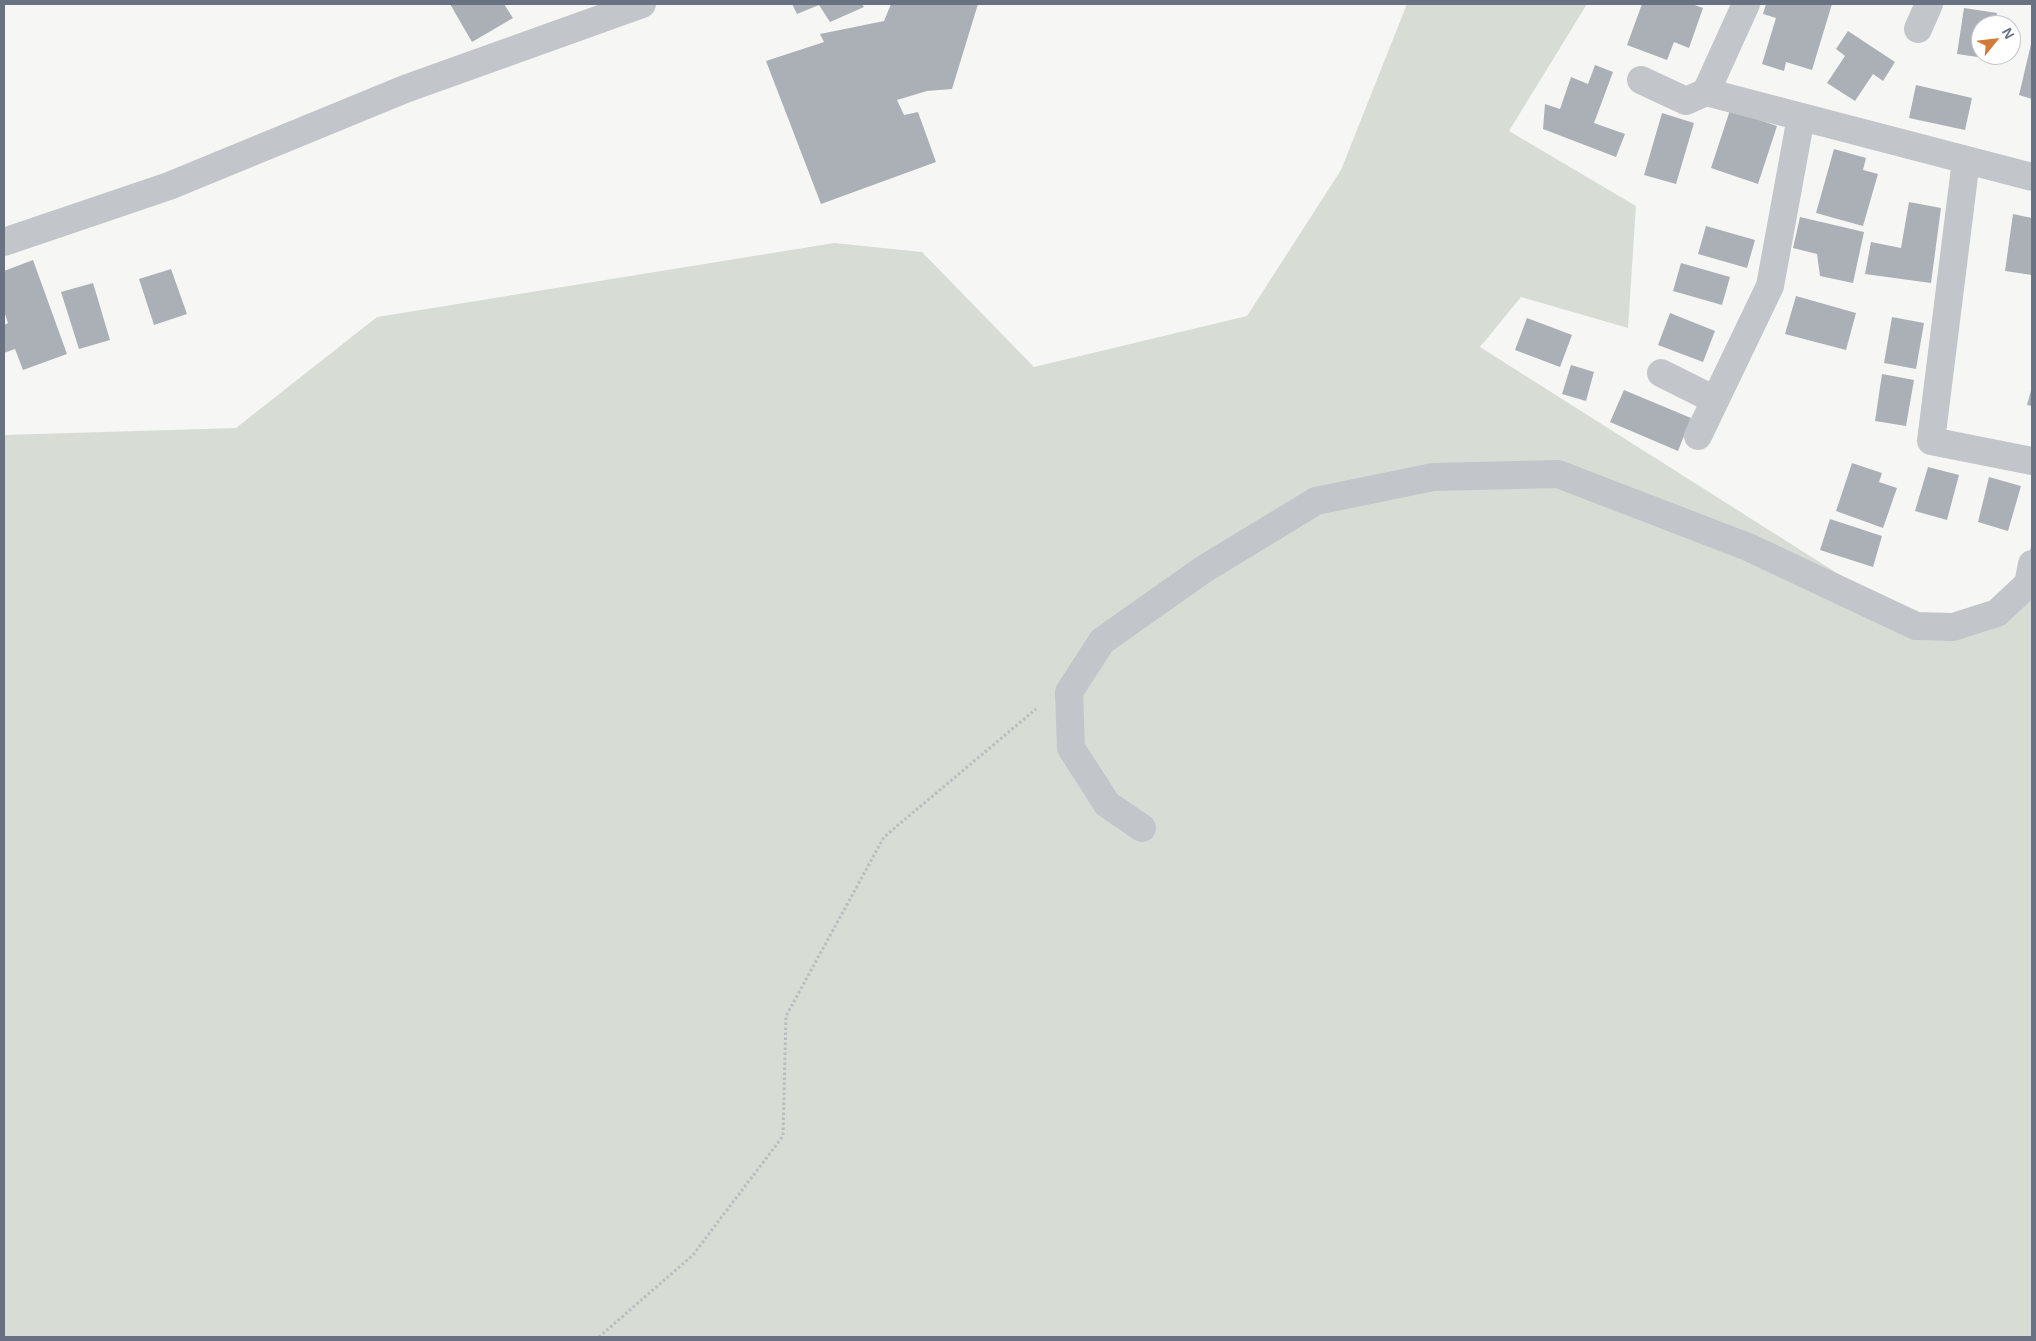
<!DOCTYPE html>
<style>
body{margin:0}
#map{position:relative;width:2036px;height:1341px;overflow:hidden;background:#f6f7f4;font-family:Arial,sans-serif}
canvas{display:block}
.frame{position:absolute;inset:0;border:5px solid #687282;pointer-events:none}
.north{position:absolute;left:1971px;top:15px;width:50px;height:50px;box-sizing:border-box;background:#fff;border:1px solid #c3c7cd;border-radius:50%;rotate:61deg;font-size:14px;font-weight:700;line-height:20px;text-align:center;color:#687282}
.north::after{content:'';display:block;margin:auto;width:18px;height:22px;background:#d37b38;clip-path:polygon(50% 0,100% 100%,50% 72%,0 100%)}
</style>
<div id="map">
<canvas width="2036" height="1341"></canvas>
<div class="frame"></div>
<div class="north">N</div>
</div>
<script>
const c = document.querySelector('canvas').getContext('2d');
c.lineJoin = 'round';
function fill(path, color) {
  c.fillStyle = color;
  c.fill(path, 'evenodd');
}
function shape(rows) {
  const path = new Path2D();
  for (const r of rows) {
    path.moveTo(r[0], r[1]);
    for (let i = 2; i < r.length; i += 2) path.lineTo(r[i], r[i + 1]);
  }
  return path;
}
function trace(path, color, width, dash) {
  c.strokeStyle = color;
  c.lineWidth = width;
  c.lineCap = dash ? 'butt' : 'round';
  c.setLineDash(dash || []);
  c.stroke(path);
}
fill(shape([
 [1407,4,1587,4,1509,131,1636,206,1628,328,1521,297,1480,347,1941,639,2010,601,2032,544,2032,1337,4,1337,4,435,236,428,377,317,834,243,922,252,1034,367,1247,316,1341,170]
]), '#d7ddd5');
fill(shape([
 [450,4,504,4,513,18,472,42],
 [792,4,862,4,864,7,830,22,819,5,797,14],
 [891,4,978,4,952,89,927,91,897,100,904,115,918,112,936,162,821,204,766,61,824,42,820,34,884,21],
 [1642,4,1692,4,1703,8,1689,48,1674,42,1667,60,1627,45],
 [1766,4,1832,4,1812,70,1786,62,1784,71,1762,64,1776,18,1763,14],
 [1964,8,1997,13,1995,25,1981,25,1981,55,2006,55,2005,61,1957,54],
 [1848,31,1895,62,1883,81,1873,74,1855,101,1827,83,1845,56,1836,49],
 [2031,44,2032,45,2032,99,2019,95],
 [1595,65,1613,72,1594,123,1625,134,1616,157,1543,129,1545,104,1560,109,1571,77,1588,84],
 [1916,85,1972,98,1965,130,1909,118],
 [1730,110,1777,126,1758,184,1711,168],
 [1662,113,1694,123,1676,184,1644,175],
 [1834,149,1866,158,1863,170,1878,174,1863,226,1816,213],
 [1909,202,1941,208,1931,283,1865,274,1871,242,1901,248],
 [2013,214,2032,218,2032,275,2005,271],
 [1800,217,1864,232,1853,283,1820,276,1817,254,1793,248],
 [1706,226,1755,240,1747,268,1698,254],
 [33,260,67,354,23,370,15,349,4,353,4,325,8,323,4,311,4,271],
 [1681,263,1730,277,1722,305,1673,291],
 [171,269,187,314,154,325,139,279],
 [93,283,110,340,79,349,61,292],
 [1796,296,1856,313,1846,350,1785,334],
 [1670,313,1715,331,1703,362,1658,345],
 [1892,317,1924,323,1916,369,1884,363],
 [1527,318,1572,335,1560,367,1515,350],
 [1571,365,1594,372,1586,401,1562,394],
 [1882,374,1914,380,1906,426,1875,421],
 [2032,387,2032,406,2027,405],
 [1624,390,1691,418,1678,451,1610,422],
 [1852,463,1882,473,1879,482,1897,488,1883,528,1836,511],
 [1928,467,1959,475,1947,520,1915,511],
 [1989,477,2021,486,2008,531,1978,522],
 [1830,519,1882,536,1873,567,1820,550]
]), '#abb0b7');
trace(shape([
 [599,1337,693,1255,783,1136,786,1016,884,837,1036,709]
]), '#babcbf', 3, [2.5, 2.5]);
trace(shape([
 [1746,4,1706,92,2032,177],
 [1918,29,1929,4],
 [1641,80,1686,101,1706,92],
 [1966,160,1931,441,2032,461],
 [4,242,169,186,405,89,642,4],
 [1661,373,1715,400],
 [1698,436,1770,286,1801,117],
 [1142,828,1107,804,1071,748,1069,692,1102,641,1204,569,1316,501,1433,477,1558,474,1748,547,1916,626,1953,627,1997,613,2028,584,2032,564]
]), '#c2c5c9', 28);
</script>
